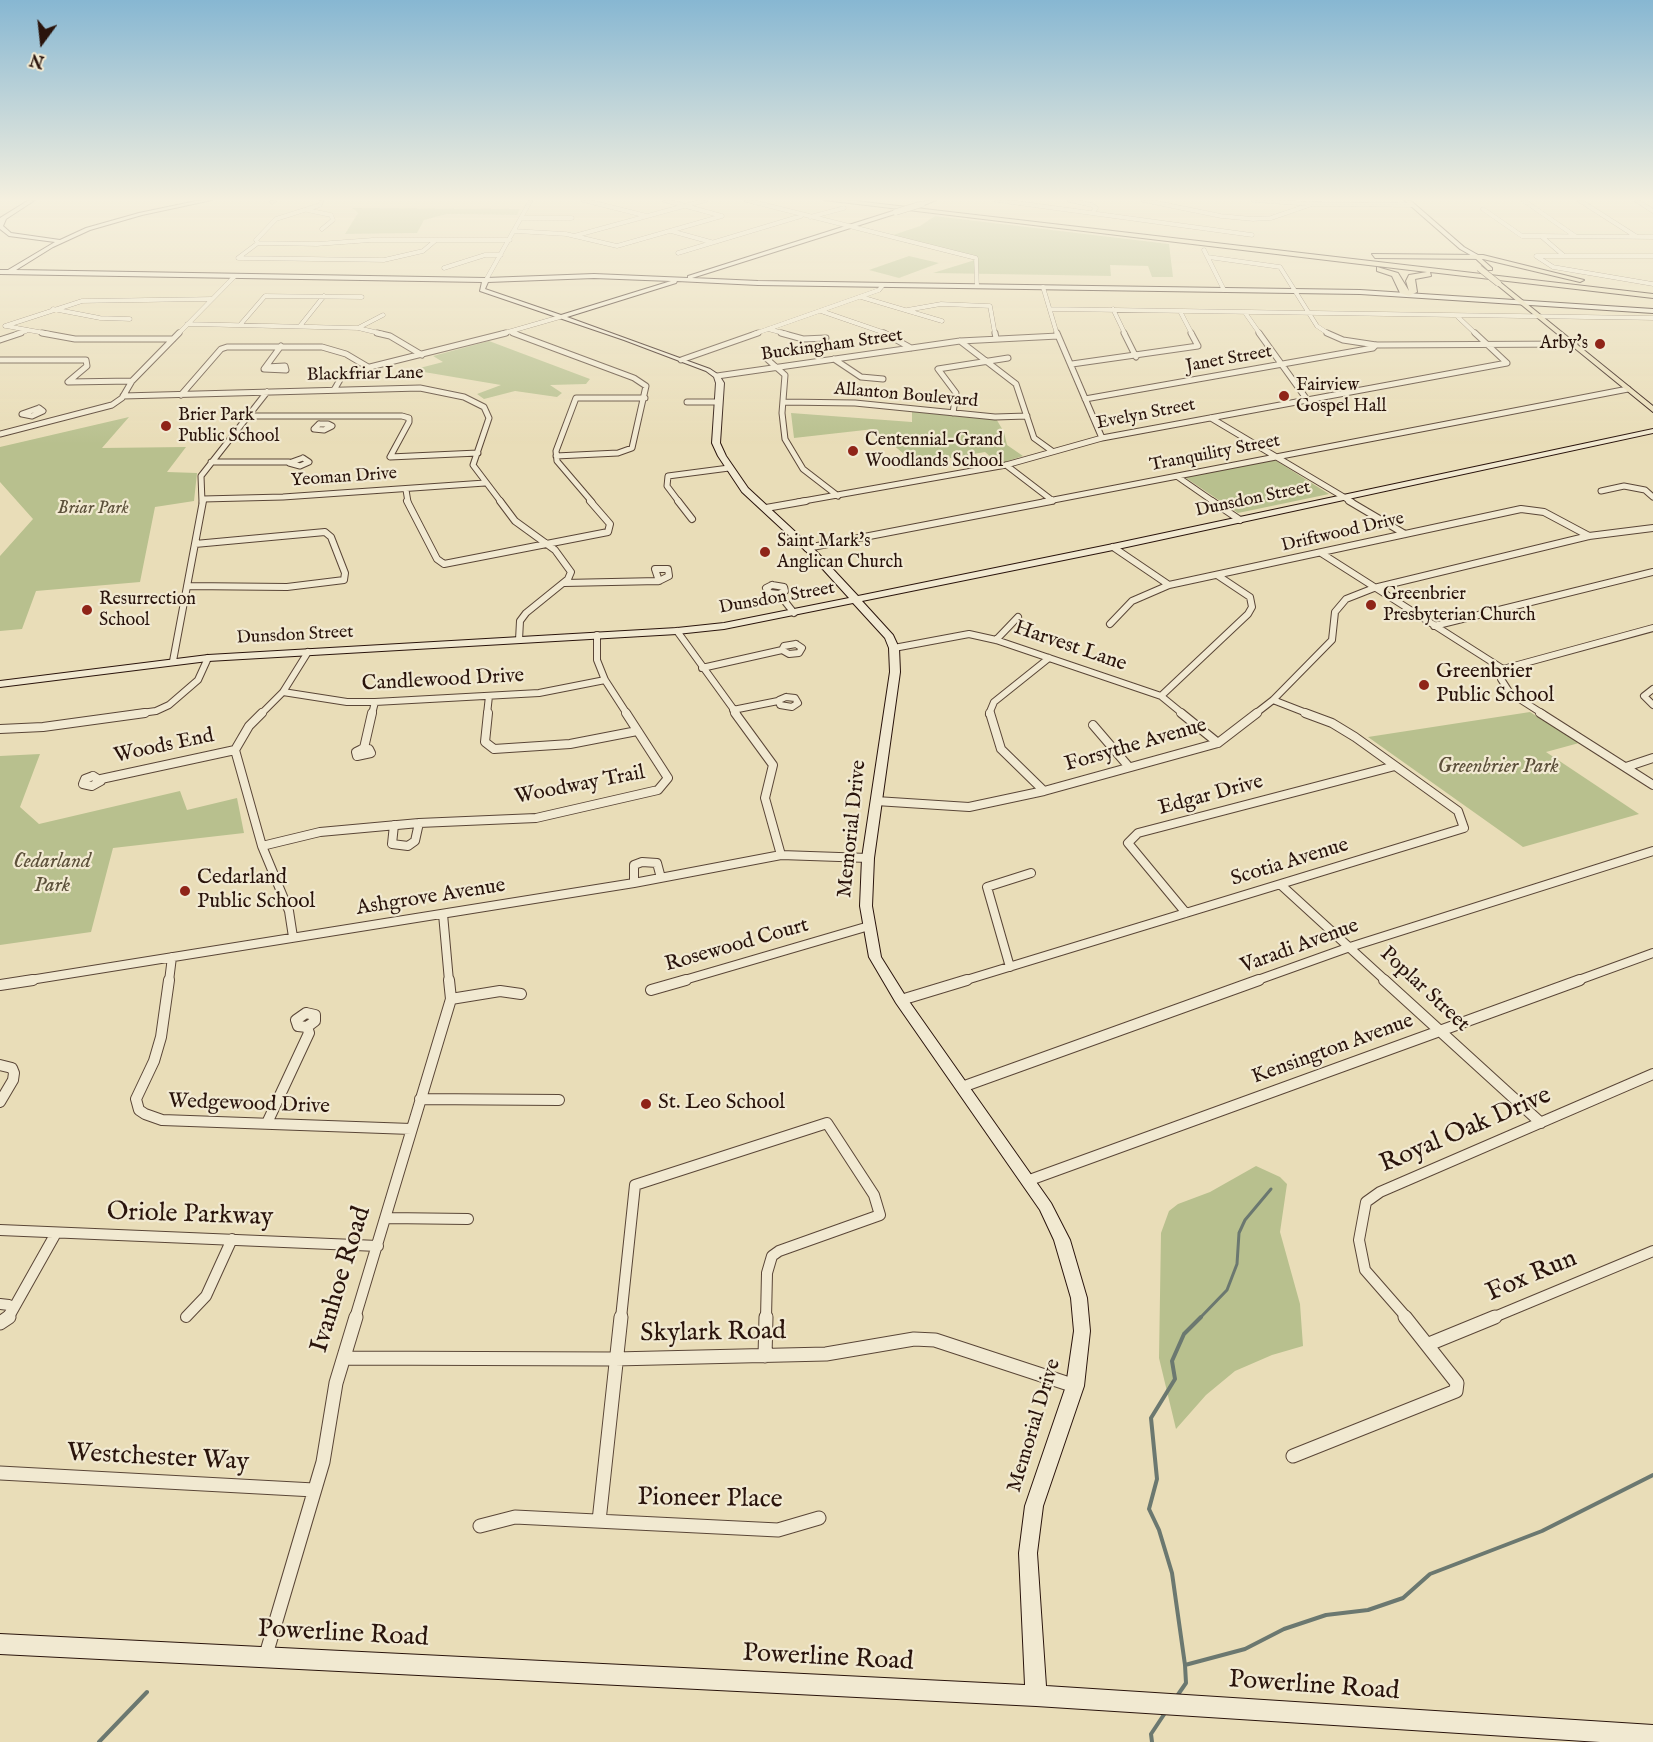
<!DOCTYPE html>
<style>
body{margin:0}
#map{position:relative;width:1653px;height:1742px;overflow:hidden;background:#e9ddb8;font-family:"IM FELL English",serif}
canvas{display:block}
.north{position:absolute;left:12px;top:12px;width:60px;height:60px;-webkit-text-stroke:4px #f1e9d1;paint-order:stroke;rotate:195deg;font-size:16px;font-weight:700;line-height:24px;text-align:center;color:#2a140c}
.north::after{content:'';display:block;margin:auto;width:21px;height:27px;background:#2a140c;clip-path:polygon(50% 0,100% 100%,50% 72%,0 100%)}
</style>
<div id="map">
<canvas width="1653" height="1742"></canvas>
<div class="north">N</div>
</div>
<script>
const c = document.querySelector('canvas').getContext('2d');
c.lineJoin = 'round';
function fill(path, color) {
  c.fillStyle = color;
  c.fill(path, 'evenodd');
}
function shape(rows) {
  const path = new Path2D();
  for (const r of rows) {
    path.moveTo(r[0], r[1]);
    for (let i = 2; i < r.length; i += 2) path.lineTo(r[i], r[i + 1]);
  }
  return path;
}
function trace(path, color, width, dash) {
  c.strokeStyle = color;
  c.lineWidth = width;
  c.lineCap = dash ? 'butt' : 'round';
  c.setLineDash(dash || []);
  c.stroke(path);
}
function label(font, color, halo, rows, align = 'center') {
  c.font = font + ' "IM FELL English",serif';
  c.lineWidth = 4.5;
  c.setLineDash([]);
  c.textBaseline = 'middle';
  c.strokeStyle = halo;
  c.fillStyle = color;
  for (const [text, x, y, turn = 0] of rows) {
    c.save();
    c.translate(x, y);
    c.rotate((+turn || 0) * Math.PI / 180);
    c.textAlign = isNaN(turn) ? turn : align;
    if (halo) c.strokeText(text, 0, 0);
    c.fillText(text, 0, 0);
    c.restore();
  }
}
fill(shape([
 [352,208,520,209,517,215,447,214,424,220,417,233,345,234,358,213],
 [935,216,1169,244,1173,277,1152,277,1148,266,1110,265,1111,276,933,273,975,260,890,236,920,226],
 [909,256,939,263,899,278,869,270],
 [489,341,590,379,586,384,550,385,562,393,557,397,515,391,484,399,477,394,501,385,412,370,443,362,433,356],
 [912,410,995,417,1004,432,1007,445,1023,456,999,464,985,452,916,464,874,429,794,438,791,413,912,422],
 [129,417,102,448,186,447,167,472,197,473,194,501,155,507,140,582,36,591,22,629,0,631,0,556,33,519,0,482,0,447],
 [1275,460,1329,494,1238,513,1183,476],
 [1530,712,1579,743,1546,752,1639,814,1523,847,1368,737],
 [40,754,20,807,39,824,180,791,187,810,237,798,244,833,113,848,91,932,0,945,0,756],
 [1256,1166,1280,1177,1287,1184,1280,1232,1300,1304,1303,1346,1272,1355,1235,1371,1206,1395,1176,1429,1159,1358,1161,1233,1169,1211,1178,1204,1210,1192]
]), '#b8c08e');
trace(shape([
 [1200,1318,1227,1290,1237,1264,1239,1233,1245,1220,1271,1189]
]), '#6b7870', 3);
trace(shape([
 [1185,1665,1245,1649,1284,1629,1326,1615,1368,1610,1403,1598,1430,1574,1542,1531,1653,1475],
 [1177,1696,1186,1683,1185,1665,1172,1573,1159,1530,1149,1509,1157,1479,1151,1418,1175,1379,1172,1361,1184,1334,1201,1317],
 [99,1742,147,1692],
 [1152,1742,1151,1734,1165,1713]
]), '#6b7870', 4);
const streetFar5 = shape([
 [583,200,647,216],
 [746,200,976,258,977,286],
 [996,200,1252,235],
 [1069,200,1092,205,1096,208,1092,213],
 [1143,200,1221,216,1253,219,1271,218,1312,204,1411,205],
 [1253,200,1311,204],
 [1523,200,1575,236],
 [1579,200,1637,237],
 [1636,200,1653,211],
 [272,202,275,200],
 [1483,209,1522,236,1541,236],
 [307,210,331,215,333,220,322,229],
 [810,217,844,208],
 [522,218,572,218],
 [514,231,566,234,617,246,722,216,664,200],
 [671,231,711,242],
 [574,236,706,200],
 [372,240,436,240,423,251,384,260,238,258,258,243,317,244,372,240],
 [436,240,510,240],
 [258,243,256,240,276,219,320,205,322,200],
 [1204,250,1224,290],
 [678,253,801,216],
 [1563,255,1541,236,1653,237],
 [1653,256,1536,256,1553,267,1653,284],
 [1208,257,1280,267,1317,326,1329,334],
 [444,268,485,255,501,255],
 [486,280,531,200],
 [1043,287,1057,334],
 [861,297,942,321],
 [53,309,100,318,130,319],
 [1050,309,1653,318],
 [1113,309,1125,334],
 [907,310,941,304,990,306,995,334],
 [821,311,888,334],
 [1181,313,1192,334],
 [1246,314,1260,334],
 [1458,317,1476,334],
 [187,324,358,328,383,334],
 [240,325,265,296,362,297],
 [5,326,82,301,211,299],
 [6,326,50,334],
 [300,326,324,296],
 [358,328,383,315],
 [768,329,787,334],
 [511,332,517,334],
 [16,334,26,331],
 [178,334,235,276],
 [501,334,560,317],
 [754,334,879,290,883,285]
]);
const streetFar4 = shape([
 [42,333,75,339,173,339],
 [377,333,390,336,422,355],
 [513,333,634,378,646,386,632,448,618,453,556,456],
 [781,333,803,339,826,338],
 [884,333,911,348],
 [995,333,996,338],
 [1057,333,1102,438],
 [1124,333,1136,357],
 [1259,333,1308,401],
 [1327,333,1343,340,1376,345,1575,344],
 [0,340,21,333],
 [960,341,1016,384,1034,438,1052,451],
 [767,359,785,375,782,413,785,439,803,469,838,496],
 [834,359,861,377,883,379],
 [0,360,86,360,87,366,68,382,132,381],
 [681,360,758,333],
 [1072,364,1198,346,1191,333],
 [266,367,285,366,286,370,264,369,281,346],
 [717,376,960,341,1058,336],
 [334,390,341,378,354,371,506,333],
 [181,395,221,349,227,347,322,347,346,354,368,367],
 [123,396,420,388,464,397,484,407,489,418,473,465,501,502],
 [1085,399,1373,348,1376,345],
 [687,402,719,402],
 [784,402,855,403,995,417,1027,416],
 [39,408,43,411,32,416,22,414,39,408],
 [953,413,956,393,938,369,1008,358],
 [248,416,402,416,409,418,409,422,390,457,478,453],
 [1211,418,1352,502],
 [319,424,328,424,332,426,324,430,314,429,319,424],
 [0,434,112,405,122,398,132,381,179,333],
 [303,458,309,462,300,466,289,463,303,458],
 [211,462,289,462],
 [1006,465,1053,501],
 [1178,477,1214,502],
 [406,490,408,502],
 [1601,491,1624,486,1645,490,1653,497],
 [203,499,283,497,485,483],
 [202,502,201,476,267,392],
 [592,502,557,461,556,451,576,398,645,398],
 [679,502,667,486,668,476,729,468],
 [798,502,1006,465,1102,438,1507,363,1475,333],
 [1043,502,1628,389]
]);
const streetFar3 = shape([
 [407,501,437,559,444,564,608,532,610,524,590,501],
 [500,501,515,521,555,550,571,572,568,579,526,613,520,621,519,640],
 [678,501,692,519],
 [1212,501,1240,520],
 [1349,501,1405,534],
 [766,508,806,501],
 [1113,547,1169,585],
 [807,548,1051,501],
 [1321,553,1503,669],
 [655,569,668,569,669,576,659,581,655,569],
 [564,583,659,581],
 [772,585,784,587,785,591,779,594,770,593,766,588,772,585],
 [187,586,287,587,344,580,345,573,331,537,325,532,195,544],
 [779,594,794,613],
 [1110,624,1132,601,1169,585,1521,509,1544,512,1589,536],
 [1434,626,1653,572],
 [677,631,737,714],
 [597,635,597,660,605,680,627,714],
 [996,640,1018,617],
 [796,644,802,648,799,653,789,654,782,650,784,646,796,644],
 [894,648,969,634,996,640,1161,696,1183,714],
 [173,661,203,501],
 [702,668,782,650],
 [1503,669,1501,679,1510,693,1543,714],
 [1503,669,1653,628],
 [1653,689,1644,696,1653,705],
 [283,692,347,702,375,702,539,693,605,680],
 [1161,696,1248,614,1252,607,1250,597,1217,575],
 [786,697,795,698,798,703,792,707,780,705,779,700,786,697],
 [1273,700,1309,714],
 [733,710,778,701],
 [134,714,156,711,169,705,198,680,208,658],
 [261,714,283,692,308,652],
 [372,714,375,702],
 [487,714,489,696],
 [989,714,994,702,1049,658],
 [1255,714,1273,700,1332,640,1335,612,1346,599,1374,588,1589,536,1653,528]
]);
const streetFar2 = shape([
 [262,713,249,726,235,750,262,846,289,911,293,937],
 [488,713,485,742,494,749,570,744,637,731],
 [735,713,773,765,765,798,781,855],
 [990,713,1001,749,1044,791],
 [1181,713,1218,743],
 [1540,713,1653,785],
 [1093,725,1129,767],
 [0,729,43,727,145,713],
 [364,748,372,713],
 [362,749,369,749,371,753,357,756,356,752,362,749],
 [1626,767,1653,758],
 [93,776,101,781,92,786,83,784,85,779,93,776],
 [101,779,235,750],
 [876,801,969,807,1044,791,1218,743,1257,713],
 [394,825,392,844,408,846,415,841,419,823],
 [262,846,320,832,419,823,536,818,658,790,668,778,626,713],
 [634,883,634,865,642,862,657,863,661,878],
 [1281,885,1386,981],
 [1186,913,1128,843,1138,833,1395,766],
 [443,914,449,981],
 [1010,967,987,887,1031,873],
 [24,981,634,883,781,855,868,858],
 [169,981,172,957],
 [681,981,869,926],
 [963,981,1464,828,1458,811,1355,737,1332,723,1305,713],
 [1255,981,1350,947,1653,851],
 [1576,981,1653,953]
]);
const streetFar1 = shape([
 [169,980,161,1037,154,1061,136,1099,139,1110,145,1114,162,1120,411,1129],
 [1384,980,1541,1123],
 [0,985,33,980],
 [651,990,686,980],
 [451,999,500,991,521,994],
 [901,1000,967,980],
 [306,1013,315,1015,315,1021,307,1027,298,1026,296,1020,306,1013],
 [0,1065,12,1068,14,1073,13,1080,0,1102],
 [962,1087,1259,980],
 [420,1099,559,1100],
 [267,1123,309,1033,307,1027],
 [1027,1181,1580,980],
 [387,1218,468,1219],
 [0,1230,378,1246],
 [0,1304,9,1305,12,1310,7,1318],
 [11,1313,56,1233],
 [186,1317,206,1296,232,1239],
 [355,1318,451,999,449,980],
 [621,1318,635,1185,827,1123,874,1195,880,1215,779,1251,772,1256,767,1273,766,1318],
 [1407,1318,1365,1270,1359,1240,1366,1202,1380,1192,1653,1074],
 [1492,1318,1653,1251]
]);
const street = shape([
 [0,1323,9,1317],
 [1429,1344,1495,1317],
 [765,1356,766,1317],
 [344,1358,615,1359,826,1354,914,1339,935,1340,1075,1386],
 [1293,1456,1456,1391,1457,1383,1405,1317],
 [0,1473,314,1490],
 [599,1521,621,1317],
 [480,1526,515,1517,778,1530,819,1518],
 [265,1658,323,1462,336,1383,356,1317]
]);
const secondary = shape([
 [29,200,35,200,6,219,3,226,11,233,60,240,86,228,139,213,201,200,212,200,142,215,90,230,53,247,16,270,486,278,594,274,688,278,688,276,896,210,898,213,692,278,758,281,1360,290,1653,309,1653,313,1360,294,758,285,677,281,676,283,567,317,710,369,719,375,724,383,720,443,726,456,748,488,816,551,858,596,1113,544,1653,429,1653,433,1113,550,862,601,893,635,899,648,900,672,874,858,872,906,881,957,906,997,1051,1203,1070,1240,1087,1298,1090,1331,1084,1386,1043,1506,1037,1553,1046,1686,1653,1725,1653,1742,1600,1742,1036,1706,0,1654,0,1634,1025,1685,1019,1553,1025,1506,1066,1386,1074,1331,1071,1298,1054,1240,1040,1210,896,1003,869,957,860,906,862,858,890,672,889,648,885,638,853,603,724,629,677,634,208,661,0,687,0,681,208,655,677,628,724,623,849,598,810,555,742,492,718,456,712,443,716,383,714,377,706,371,624,340,480,291,482,282,0,274,0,270,8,270,55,242,9,236,0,229,0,218,29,200],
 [594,278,671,281,561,315,485,289,488,282,594,278],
 [928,200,936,200,922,206,919,204,928,200],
 [1404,200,1410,200,1464,247,1478,255,1478,257,1474,257,1460,249,1404,200]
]);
const primary = shape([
 [1476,254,1492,268,1492,270,1488,270,1474,257,1476,254],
 [1496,282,1500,282,1653,406,1653,412,1496,284,1496,282]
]);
const highway = shape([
 [824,200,847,200,1653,294,1653,298,1430,272,1431,276,1415,279,1417,292,1409,296,1400,293,1392,276,1377,271,1377,267,1398,273,1409,291,1406,281,1409,275,1427,272,824,200],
 [1372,254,1483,255,1584,280,1580,282,1483,259,1375,258,1372,254]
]);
trace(streetFar5, '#5a4637', 4.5);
trace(streetFar4, '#5a4637', 7);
trace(streetFar3, '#5a4637', 8);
trace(streetFar2, '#5a4637', 10);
trace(streetFar1, '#5a4637', 12);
trace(street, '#5a4637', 15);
trace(secondary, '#2a140c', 2);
trace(primary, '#2a140c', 2);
trace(highway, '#2a140c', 2);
trace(streetFar5, '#f1e9d1', 4);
trace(streetFar4, '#f1e9d1', 5);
trace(streetFar3, '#f1e9d1', 6);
trace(streetFar2, '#f1e9d1', 8);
trace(streetFar1, '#f1e9d1', 10);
trace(street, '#f1e9d1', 13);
fill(secondary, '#f1e9d1');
fill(primary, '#e9ddb8');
fill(highway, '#e9ddb8');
const secondaryBridge = shape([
 [896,212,922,204]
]);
const primaryBridge = shape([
 [1479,268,1498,283]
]);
trace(secondaryBridge, '#2a140c', 7, []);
trace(primaryBridge, '#2a140c', 7, []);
trace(secondaryBridge, '#f1e9d1', 6);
trace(primaryBridge, '#e9ddb8', 6);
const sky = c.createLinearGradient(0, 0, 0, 444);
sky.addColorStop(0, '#87b7d2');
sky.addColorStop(0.45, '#f5f0df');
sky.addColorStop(1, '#f5f0df00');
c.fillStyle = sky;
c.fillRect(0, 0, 1653, 444);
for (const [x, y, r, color] of [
 [1600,344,6,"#8f2418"],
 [1284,396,6,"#8f2418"],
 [166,426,6,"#8f2418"],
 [853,451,6,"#8f2418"],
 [765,552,6,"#8f2418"],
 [1371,605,6,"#8f2418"],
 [87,610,6,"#8f2418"],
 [1424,685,6,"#8f2418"],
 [185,891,6,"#8f2418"],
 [646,1104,6,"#8f2418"]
]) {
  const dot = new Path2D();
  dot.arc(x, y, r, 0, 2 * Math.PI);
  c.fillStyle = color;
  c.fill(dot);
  trace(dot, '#f1e9d1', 2);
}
label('18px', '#2a140c', '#f1e9d1', [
 ["Arby's",1588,344,"right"],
 ["Fairview",1296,386],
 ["Gospel Hall",1296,407],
 ["Brier Park",178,416],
 ["Public School",178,437],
 ["Centennial-Grand",865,441],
 ["Woodlands School",865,462],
 ["Saint Mark's",777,542],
 ["Anglican Church",777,563],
 ["Greenbrier",1383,595],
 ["Presbyterian Church",1383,616],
 ["Resurrection",99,600],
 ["School",99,621]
], 'left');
label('18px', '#2a140c', '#f1e9d1', [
 ["Buckingham Street",832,346,-8],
 ["Janet Street",1229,360,-10],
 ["Blackfriar Lane",365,375,-1],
 ["Allanton Boulevard",906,396,5],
 ["Evelyn Street",1146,415,-11],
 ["Tranquility Street",1215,454,-11],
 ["Yeoman Drive",344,478,-4],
 ["Dunsdon Street",1253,500,-12],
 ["Driftwood Drive",1343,533,-13],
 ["Dunsdon Street",777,599,-10],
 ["Dunsdon Street",295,636,-3]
]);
label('italic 18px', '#5c503a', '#f1e9d1', [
 ["Briar Park",93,509]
]);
label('21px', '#2a140c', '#f1e9d1', [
 ["Harvest Lane",1070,647,19],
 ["Candlewood Drive",443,681,-3],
 ["Forsythe Avenue",1136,746,-16],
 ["Woods End",164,747,-12],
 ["Woodway Trail",580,786,-11],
 ["Edgar Drive",1211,796,-15],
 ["Memorial Drive",853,829,-84],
 ["Scotia Avenue",1290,863,-17],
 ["Ashgrove Avenue",431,898,-9],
 ["Rosewood Court",737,946,-16],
 ["Varadi Avenue",1300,947,-20],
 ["Poplar Street",1424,990,43],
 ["Kensington Avenue",1333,1050,-20],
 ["Wedgewood Drive",249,1105,2],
 ["Memorial Drive",1035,1426,-73]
]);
label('21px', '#2a140c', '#f1e9d1', [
 ["Greenbrier",1436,673],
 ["Public School",1436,697],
 ["Cedarland",197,879],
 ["Public School",197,903],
 ["St. Leo School",658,1104]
], 'left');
label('italic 21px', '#5c503a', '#f1e9d1', [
 ["Greenbrier Park",1498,768],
 ["Cedarland",52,863],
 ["Park",52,887]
]);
label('26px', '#2a140c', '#f1e9d1', [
 ["Royal Oak Drive",1466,1131,-23],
 ["Oriole Parkway",190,1216,2],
 ["Fox Run",1532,1277,-23],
 ["Ivanhoe Road",342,1280,-73],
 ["Skylark Road",713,1334,-1],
 ["Westchester Way",158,1459,3],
 ["Pioneer Place",710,1500,1],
 ["Powerline Road",343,1635,3],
 ["Powerline Road",828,1659,3],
 ["Powerline Road",1314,1687,4]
]);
</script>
